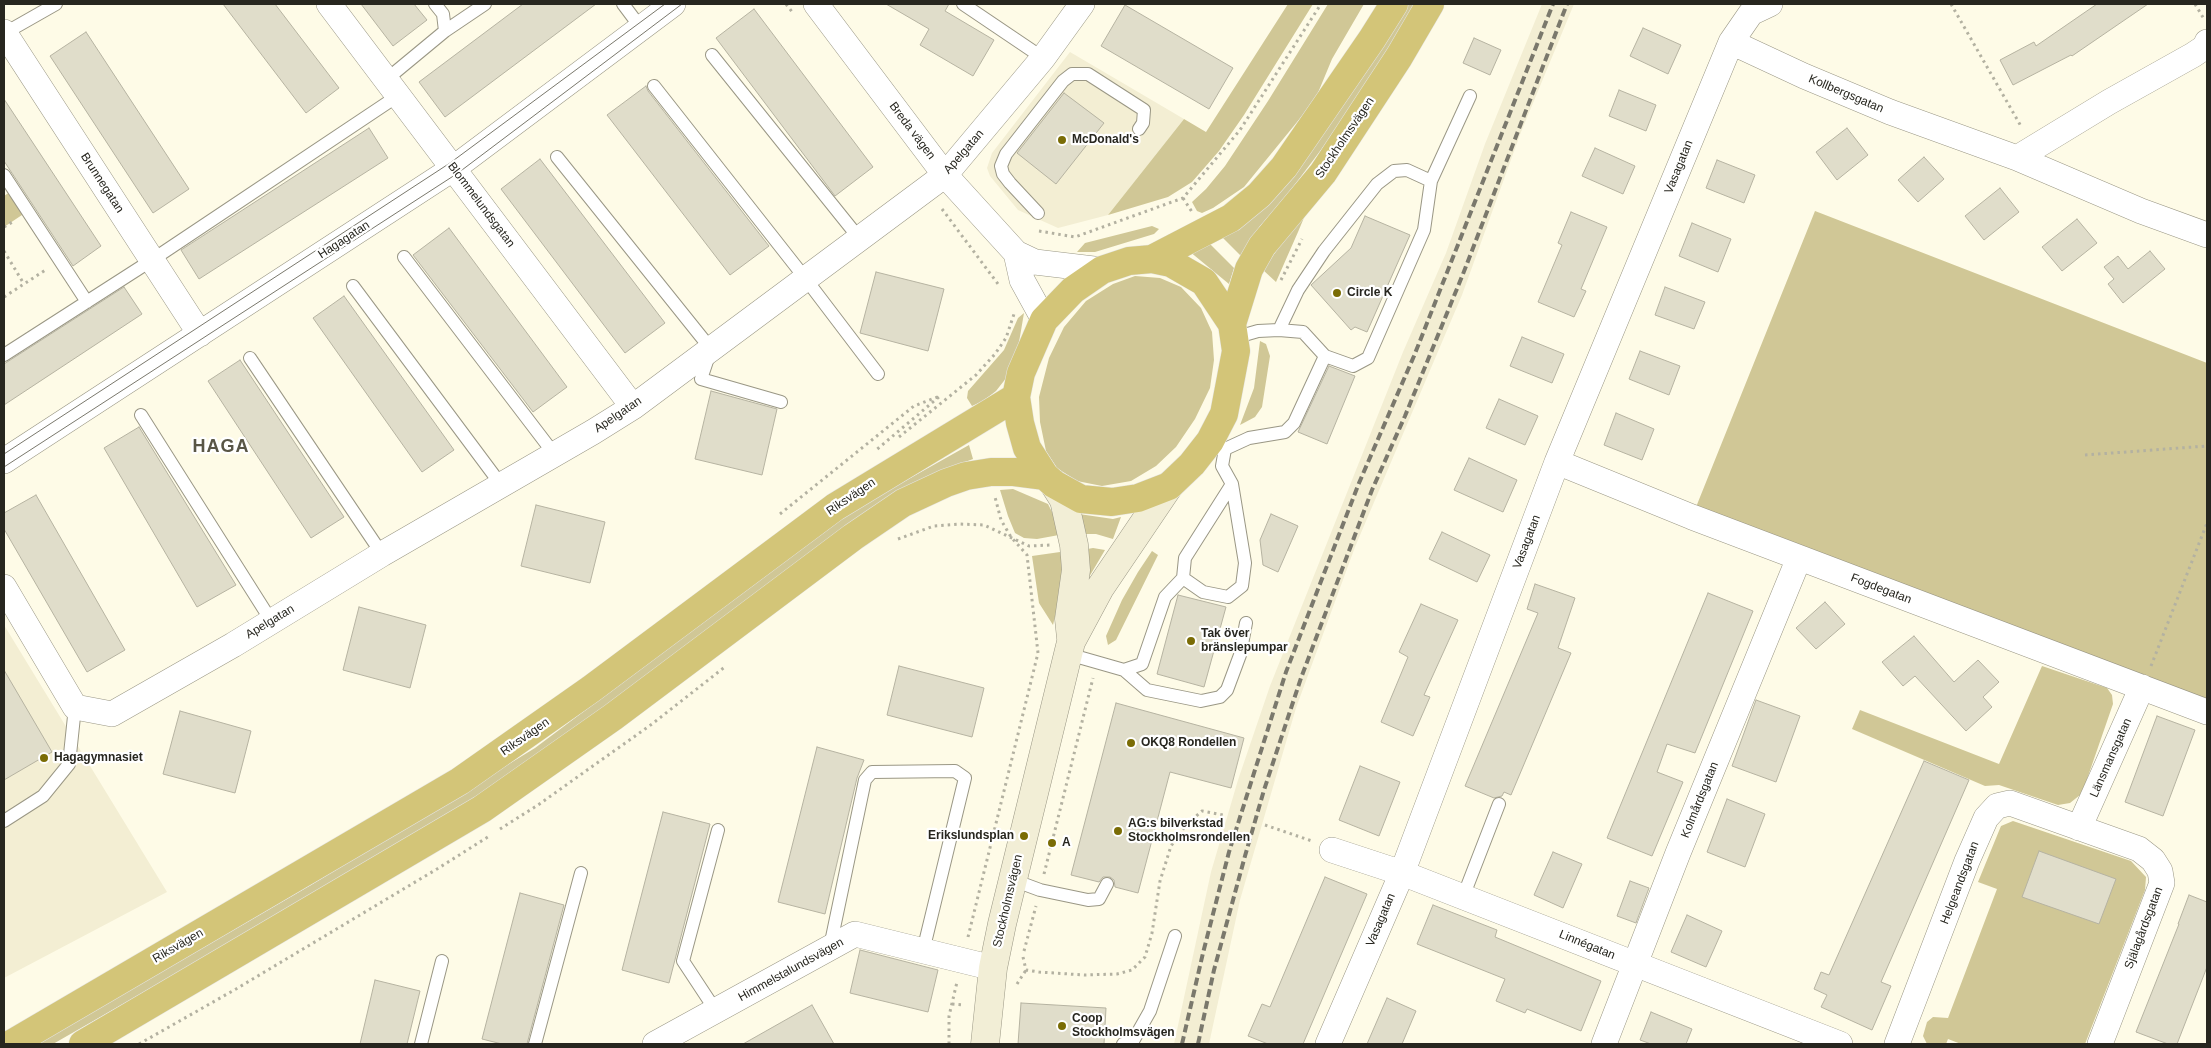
<!DOCTYPE html>
<meta charset="utf-8">
<style>
body{margin:0}
#map{position:relative;width:2211px;height:1048px;overflow:hidden;background:#fefbe7;font-family:Arial,sans-serif}
canvas{display:block}
.frame{position:absolute;inset:0;border:5px solid #27261f;pointer-events:none}
</style>
<div id="map">
<canvas width="2211" height="1048"></canvas>
<div class="frame"></div>
</div>
<script>
const c = document.querySelector('canvas').getContext('2d');
c.lineJoin = 'round';
function fill(path, color) {
  c.fillStyle = color;
  c.fill(path, 'evenodd');
}
function shape(rows) {
  const path = new Path2D();
  for (const r of rows) {
    path.moveTo(r[0], r[1]);
    for (let i = 2; i < r.length; i += 2) path.lineTo(r[i], r[i + 1]);
  }
  return path;
}
function trace(path, color, width, dash) {
  c.strokeStyle = color;
  c.lineWidth = width;
  c.lineCap = dash ? 'butt' : 'round';
  c.setLineDash(dash || []);
  c.stroke(path);
}
function label(font, color, halo, rows, align = 'center') {
  c.font = font + ' Arial,sans-serif';
  c.lineWidth = 4.5;
  c.setLineDash([]);
  c.textBaseline = 'middle';
  c.strokeStyle = halo;
  c.fillStyle = color;
  for (const [text, x, y, turn = 0] of rows) {
    c.save();
    c.translate(x, y);
    c.rotate((+turn || 0) * Math.PI / 180);
    c.textAlign = isNaN(turn) ? turn : align;
    if (halo) c.strokeText(text, 0, 0);
    c.fillText(text, 0, 0);
    c.restore();
  }
}
fill(shape([
 [1542,4,1574,4,1521,132,1462,295,1355,547,1296,708,1240,900,1209,1044,1174,1044,1211,872,1238,780,1270,686,1403,352,1446,253,1485,144],
 [1070,52,1184,119,1108,215,1058,228,1018,210,990,176,987,168,992,153],
 [4,625,167,892,4,978]
]), '#f3eed3');
fill(shape([
 [1288,4,1313,4,1244,115,1219,151,1192,182,1168,197,1108,215,1184,119,1206,132],
 [1328,4,1364,4,1332,59,1315,100,1244,187,1213,208,1202,213,1197,211,1192,202,1206,189,1225,166,1268,101],
 [1408,4,1419,4,1354,106,1281,203,1260,226,1241,256,1220,235,1396,25],
 [13,190,28,211,4,227,4,196],
 [1311,201,1298,232,1276,282,1263,270],
 [1815,211,2207,363,2207,712,1692,517],
 [1152,226,1159,229,1154,234,1095,252,1077,252,1085,243],
 [1207,241,1234,268,1229,284,1189,251],
 [1135,276,1160,278,1181,287,1201,308,1212,332,1214,360,1210,388,1195,419,1176,447,1156,466,1131,481,1102,486,1077,481,1057,468,1046,451,1040,422,1039,397,1049,358,1064,327,1086,301,1113,284],
 [1024,313,1017,354,1007,377,996,391,983,401,972,406,967,398,968,391,1004,350,1018,318],
 [1260,341,1266,344,1270,356,1262,407,1255,417,1240,425,1254,388],
 [969,445,973,459,933,474,541,755,444,818,317,893,53,1044,37,1044,311,885,535,748,848,513],
 [1013,489,1048,504,1055,518,1059,535,1037,539,1024,538,1015,533,1008,516,1000,490],
 [1079,514,1113,519,1121,517,1113,539,1096,534,1080,534],
 [1093,548,1105,550,1082,589,1082,550],
 [1152,551,1158,555,1116,640,1108,645,1106,636,1122,600,1138,572],
 [1060,552,1065,575,1053,625,1039,603,1032,556],
 [2042,666,2107,688,2112,695,2113,704,2086,782,2080,795,2070,803,2058,805,1999,785,1985,786,1852,729,1860,710,1999,764],
 [2013,821,2131,861,2146,877,2145,890,2085,1044,1961,1044,1948,1039,1946,1044,1927,1044,1923,1036,1927,1022,1933,1017,1948,1018,1997,889,1978,882,2001,826]
]), '#d0c796');
const building = shape([
 [223,4,275,4,339,88,306,113,223,4],
 [361,4,414,4,427,20,393,46,361,4],
 [523,4,596,4,445,117,419,82,523,4],
 [886,4,949,4,945,11,994,40,973,76,920,45,929,29,886,4],
 [2097,4,2148,4,2072,56,2071,55,2013,85,2000,60,2034,42,2036,46,2097,4],
 [1125,5,1233,68,1209,109,1101,46,1125,5],
 [754,9,873,167,835,196,716,38,754,9],
 [1643,28,1681,45,1668,74,1630,56,1643,28],
 [86,32,189,189,153,213,50,56,86,32],
 [1474,38,1501,50,1490,75,1463,63,1474,38],
 [646,86,648,91,769,246,730,275,607,115,646,86],
 [1619,90,1656,105,1646,131,1609,116,1619,90],
 [1064,93,1104,123,1056,184,1017,153,1064,93],
 [4,99,101,246,73,266,4,161,4,99],
 [369,128,388,158,199,279,181,250,369,128],
 [1847,128,1868,155,1837,180,1816,152,1847,128],
 [1595,148,1635,166,1623,194,1582,176,1595,148],
 [1924,157,1944,179,1918,202,1898,180,1924,157],
 [540,159,665,323,625,353,501,189,540,159],
 [1717,160,1755,175,1744,203,1706,188,1717,160],
 [2000,188,2019,212,1984,240,1965,216,2000,188],
 [1571,212,1607,227,1581,289,1586,291,1574,317,1538,302,1562,245,1558,243,1571,212],
 [1365,216,1410,235,1367,332,1355,327,1351,330,1311,285,1351,248,1365,216],
 [2077,219,2097,243,2062,271,2042,247,2077,219],
 [1692,223,1731,239,1718,272,1679,256,1692,223],
 [449,228,567,387,533,412,413,255,449,228],
 [2150,251,2165,269,2123,303,2108,284,2114,279,2104,267,2118,256,2128,269,2150,251],
 [876,272,944,289,928,351,860,333,876,272],
 [124,287,142,314,4,405,4,364,124,287],
 [1665,287,1705,302,1694,329,1655,315,1665,287],
 [344,296,454,450,422,472,313,318,344,296],
 [1522,337,1564,354,1552,383,1510,366,1522,337],
 [1640,351,1680,366,1669,395,1629,379,1640,351],
 [240,360,344,517,311,538,208,381,240,360],
 [1329,366,1355,376,1327,444,1298,432,1329,366],
 [711,391,777,409,762,475,695,459,711,391],
 [1499,399,1538,416,1525,445,1486,428,1499,399],
 [1616,413,1654,429,1642,460,1604,445,1616,413],
 [139,427,236,585,197,607,104,448,139,427],
 [1469,458,1517,480,1503,512,1454,490,1469,458],
 [36,495,125,650,87,672,4,529,4,513,36,495],
 [536,505,605,522,590,583,521,566,536,505],
 [1271,514,1298,526,1278,572,1263,565,1260,540,1271,514],
 [1442,532,1490,555,1477,582,1429,559,1442,532],
 [1535,584,1575,598,1558,648,1571,653,1511,795,1504,792,1502,796,1494,798,1465,786,1538,613,1527,609,1535,584],
 [1708,593,1753,611,1695,753,1667,744,1657,772,1683,782,1652,856,1607,838,1708,593],
 [1178,595,1226,607,1204,687,1157,674,1178,595],
 [1825,602,1845,624,1816,649,1796,628,1825,602],
 [1421,604,1458,620,1424,695,1430,697,1413,736,1381,722,1408,657,1399,652,1421,604],
 [359,607,426,625,410,688,343,670,359,607],
 [1914,636,1954,682,1978,660,1999,682,1983,697,1992,707,1966,731,1915,676,1903,686,1882,662,1914,636],
 [899,666,984,688,972,737,887,715,899,666],
 [4,670,52,752,4,780,4,670],
 [1756,700,1800,716,1776,782,1732,766,1756,700],
 [1116,703,1244,738,1231,788,1170,772,1138,893,1115,887,1114,880,1110,877,1103,877,1099,882,1071,875,1116,703],
 [180,711,251,731,235,793,163,774,180,711],
 [2157,716,2195,730,2163,816,2125,802,2157,716],
 [817,747,864,760,857,778,825,914,778,902,817,747],
 [1924,761,1969,780,1881,982,1891,986,1872,1030,1821,1007,1827,995,1814,989,1821,972,1829,975,1924,761],
 [1360,766,1400,782,1379,836,1339,820,1360,766],
 [1727,799,1765,814,1745,867,1707,852,1727,799],
 [663,812,710,824,669,983,622,970,663,812],
 [2039,851,2116,879,2099,924,2022,897,2039,851],
 [1553,852,1582,864,1563,908,1534,895,1553,852],
 [1325,877,1367,894,1303,1044,1268,1044,1248,1036,1262,1004,1270,1007,1325,877],
 [1630,881,1649,888,1636,923,1617,916,1630,881],
 [520,893,564,905,527,1044,502,1044,482,1039,520,893],
 [2189,895,2207,902,2207,967,2177,1044,2168,1044,2136,1032,2179,924,2178,924,2189,895],
 [1433,905,1497,930,1495,937,1601,981,1581,1031,1527,1009,1525,1013,1496,1001,1505,979,1417,944,1433,905],
 [1687,915,1722,931,1706,967,1671,952,1687,915],
 [860,950,938,970,928,1012,850,993,860,950],
 [375,980,420,991,407,1044,360,1044,375,980],
 [1387,998,1416,1011,1402,1044,1367,1044,1387,998],
 [1021,1003,1106,1008,1104,1044,1018,1044,1021,1003],
 [812,1005,834,1044,743,1044,812,1005],
 [1651,1012,1692,1029,1686,1044,1651,1044,1640,1040,1651,1012]
]);
fill(building, '#e0ddca');
trace(building, '#b6b3a1', 1);
const lane = shape([
 [623,4,641,28],
 [963,4,1043,58],
 [445,31,485,4],
 [5,33,56,4],
 [712,55,859,238],
 [387,79,445,31,443,14,435,4],
 [654,86,805,278,878,374],
 [557,157,711,349,701,379,781,402],
 [4,175,87,302],
 [1038,213,1010,183,1003,174,1001,166,1006,154,1063,81,1072,74,1088,74,1144,110,1143,123,1139,129],
 [404,257,555,455],
 [353,286,502,486],
 [1279,330,1298,290,1324,251,1377,184,1394,171,1407,170,1431,181],
 [4,355,152,260,399,95],
 [1325,356,1353,366,1368,358,1424,230,1431,181,1470,96],
 [250,358,382,554],
 [141,415,272,622],
 [1218,445,1225,449,1249,438,1285,432,1294,423,1325,356,1303,332,1279,330,1258,331,1234,338],
 [1225,449,1222,466,1232,484,1245,563,1242,586,1228,597,1203,592,1183,578,1185,558,1232,484],
 [1068,654,1124,670,1142,664,1165,597,1183,578],
 [1124,670,1147,690,1201,701,1220,697,1227,690,1240,655,1246,623],
 [4,821,43,796,69,764,75,707],
 [1013,880,1040,890,1088,900,1099,899,1107,884],
 [1463,897,1499,804],
 [830,947,865,780,872,772,955,771,965,778,923,951],
 [716,1011,683,961,718,830],
 [421,1044,442,961],
 [535,1044,581,873],
 [1123,1044,1133,1041,1150,1011,1175,936]
]);
const street = shape([
 [329,4,633,407],
 [816,4,945,175,1016,253,1035,262,1102,270],
 [4,32,200,334],
 [1731,42,1804,76,1890,112,2017,158,2141,211,2207,235],
 [2017,158,2109,102,2193,55,2205,47,2207,42],
 [1016,253,1022,280,1044,320],
 [4,461,454,168,673,4],
 [1557,462,1692,517,2207,712],
 [4,587,75,707,112,714,233,645,382,554,593,432,633,407,945,175,1043,58,1082,4],
 [2079,828,2142,687],
 [1332,850,1402,873,1840,1044],
 [655,1044,855,934,993,968],
 [1328,1044,1402,873,1557,462,1731,42,1751,13,1770,4],
 [1604,1044,1678,853,1799,558],
 [1897,1044,1967,861,1986,818,1997,806,2010,803,2139,849,2153,860,2160,871,2162,883,2100,1044]
]);
const secondary = shape([
 [1054,484,1064,500,1074,545,1076,570,1069,619,1071,638],
 [985,1044,993,968,1002,924,1071,642,1100,588,1169,486]
]);
const highway = shape([
 [1152,259,1171,263,1204,282,1232,324,1236,351,1224,414,1210,441,1192,464,1169,486,1138,498,1112,502,1081,499,1054,484,1045,476,1027,448,1020,423,1016,397,1021,373,1044,320,1073,290,1102,270,1129,261,1152,259],
 [1152,259,1231,218,1259,195,1284,167,1372,39,1394,4],
 [1232,324,1249,269,1262,246,1323,173,1399,57,1430,4],
 [11,1044,460,781,591,689,835,507,1016,397],
 [83,1044,482,809,613,717,853,537,903,503,946,483,966,476,991,472,1014,472,1045,476]
]);
trace(lane, '#9a9785', 14);
trace(street, '#9a9785', 26);
trace(secondary, '#9a9785', 29);
trace(highway, '#e5e5e4', 29);
trace(shape([
 [786,4,793,13],
 [1951,4,2022,128],
 [2195,4,2204,19],
 [1183,198,1192,212],
 [942,209,998,284],
 [4,227,14,221],
 [1039,231,1075,237,1183,198,1240,130,1321,4],
 [4,251,24,284],
 [1281,280,1302,239],
 [4,297,47,269],
 [899,437,976,375,995,354,1006,338,1014,314],
 [2085,455,2207,446],
 [780,514,914,406,940,396,875,451],
 [898,539,934,526,960,524,984,525,1029,546,1050,545],
 [2151,666,2207,523],
 [1265,825,1312,841],
 [500,829,538,805,652,724,726,666],
 [1044,874,1093,678],
 [968,937,1038,653,1027,555,1011,537,1001,520,995,497],
 [1024,951,1036,906],
 [1023,957,1026,970,1039,972,1084,975,1117,974,1132,970,1145,957,1152,933,1160,881,1171,846,1186,825,1202,811,1223,815],
 [1017,984,1026,970],
 [952,1004,964,1005],
 [139,1044,236,989,437,869,491,835],
 [949,1044,949,1016,957,982]
]), '#b3b1a1', 3, [2.5, 4]);
trace(lane, '#fff', 12);
trace(street, '#fff', 25);
trace(secondary, '#f2eed6', 28);
trace(highway, '#d3c578', 28);
trace(shape([
 [4,454,450,163,665,4],
 [4,467,458,173,682,4]
]), '#7a786c', 1);
trace(shape([
 [1182,1044,1203,953,1229,852,1286,672,1359,483,1414,356,1553,4],
 [1198,1044,1214,970,1245,856,1264,790,1301,678,1372,490,1405,416,1463,274,1567,4]
]), '#7a786c', 4, [8, 4]);
for (const [x, y, r, color] of [
 [1062,140,5,"#7a6c05"],
 [1337,293,5,"#7a6c05"],
 [1191,641,5,"#7a6c05"],
 [1131,743,5,"#7a6c05"],
 [44,758,5,"#7a6c05"],
 [1118,831,5,"#7a6c05"],
 [1024,836,5,"#7a6c05"],
 [1052,843,5,"#7a6c05"],
 [1062,1026,5,"#7a6c05"]
]) {
  const dot = new Path2D();
  dot.arc(x, y, r, 0, 2 * Math.PI);
  c.fillStyle = color;
  c.fill(dot);
  trace(dot, '#fff', 2);
}
label('12px', '#27261f', '#fff', [
 ["Kollbergsgatan",1846,94,23],
 ["Breda vägen",912,131,53],
 ["Stockholmsvägen",1345,138,-56],
 ["Apelgatan",964,152,-49],
 ["Vasagatan",1679,167,-68],
 ["Brunnegatan",102,183,57],
 ["Blommelundsgatan",481,205,53],
 ["Hagagatan",344,240,-33],
 ["Apelgatan",618,415,-34],
 ["Riksvägen",851,497,-34],
 ["Vasagatan",1527,542,-69],
 ["Fogdegatan",1881,589,21],
 ["Apelgatan",270,622,-31],
 ["Riksvägen",525,737,-35],
 ["Länsmansgatan",2111,758,-66],
 ["Kolmårdsgatan",1700,800,-68],
 ["Helgeandsgatan",1960,883,-69],
 ["Stockholmsvägen",1008,901,-77],
 ["Vasagatan",1381,920,-67],
 ["Själagårdsgatan",2144,928,-69],
 ["Linnégatan",1587,945,22],
 ["Riksvägen",178,946,-30],
 ["Himmelstalundsvägen",791,970,-29]
]);
label('bold 12px', '#27261f', '#fff', [
 ["McDonald's",1072,140],
 ["Circle K",1347,293],
 ["Tak över",1201,634],
 ["bränslepumpar",1201,648],
 ["OKQ8 Rondellen",1141,743],
 ["Hagagymnasiet",54,758],
 ["AG:s bilverkstad",1128,824],
 ["Stockholmsrondellen",1128,838],
 ["Erikslundsplan",1014,836,"right"],
 ["A",1062,843],
 ["Coop",1072,1019],
 ["Stockholmsvägen",1072,1033]
], 'left');
c.letterSpacing = '1px';
label('bold 18px', '#595646', '#fff', [
 ["HAGA",221,447]
]);
c.letterSpacing = '0px';
</script>
